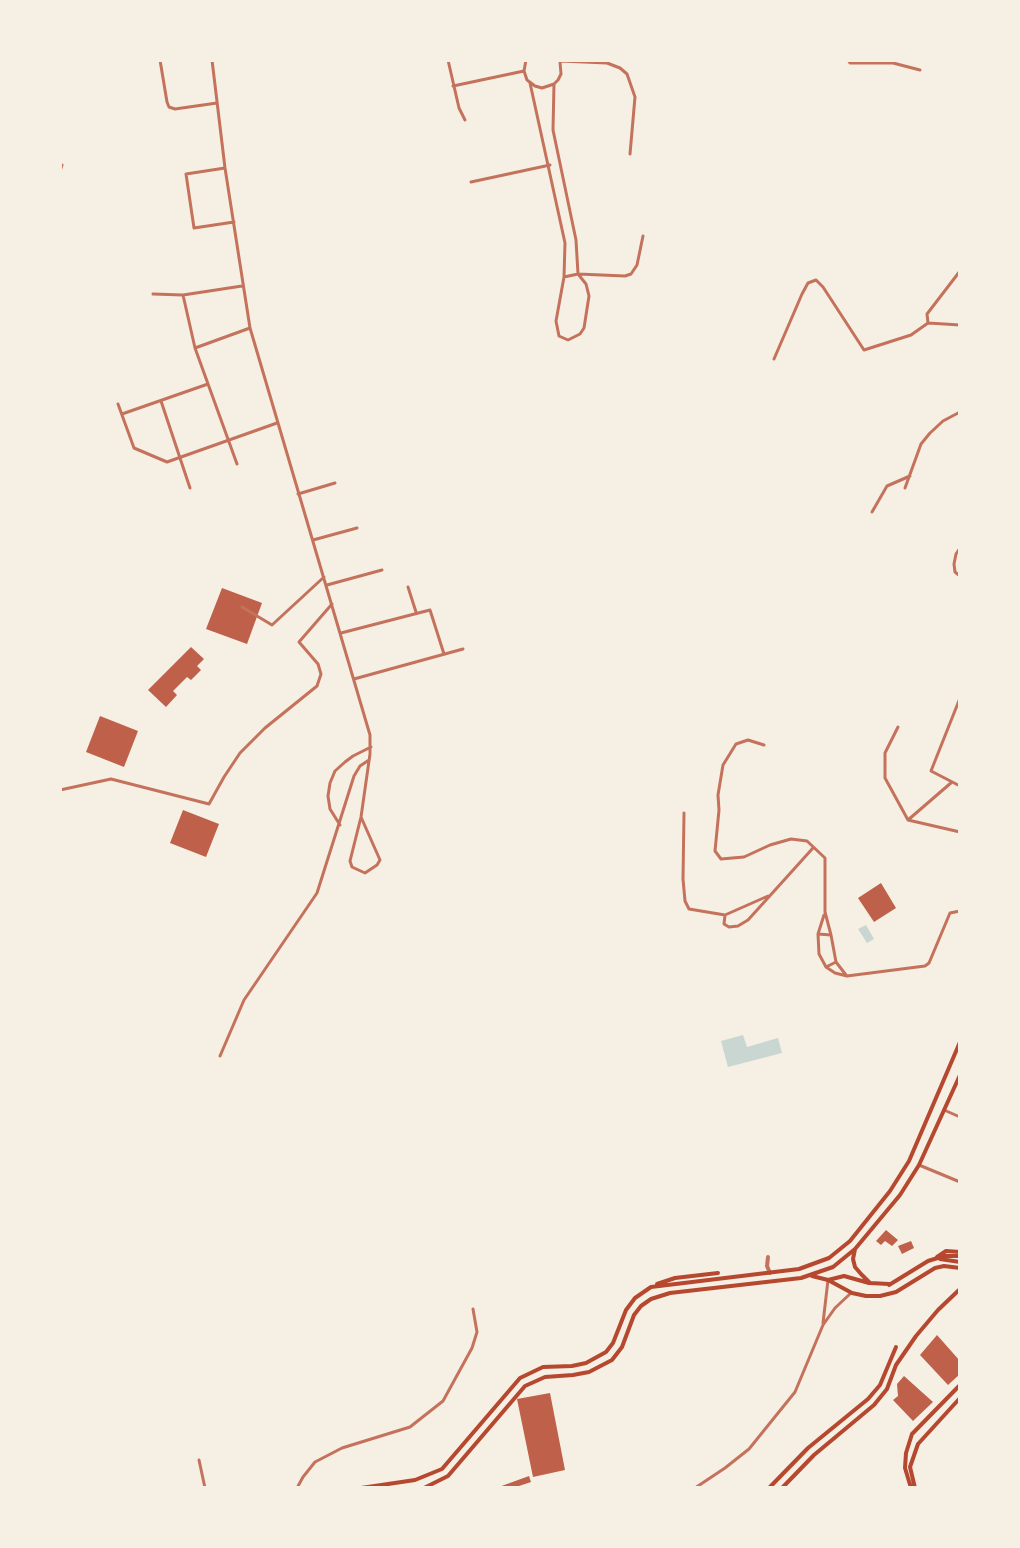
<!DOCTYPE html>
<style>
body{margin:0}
#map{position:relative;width:1020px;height:1548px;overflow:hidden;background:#f6efe4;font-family:Ubuntu,sans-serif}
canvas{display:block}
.frame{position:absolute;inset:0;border:62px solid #f6efe4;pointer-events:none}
</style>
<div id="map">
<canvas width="1020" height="1548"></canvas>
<div class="frame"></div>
</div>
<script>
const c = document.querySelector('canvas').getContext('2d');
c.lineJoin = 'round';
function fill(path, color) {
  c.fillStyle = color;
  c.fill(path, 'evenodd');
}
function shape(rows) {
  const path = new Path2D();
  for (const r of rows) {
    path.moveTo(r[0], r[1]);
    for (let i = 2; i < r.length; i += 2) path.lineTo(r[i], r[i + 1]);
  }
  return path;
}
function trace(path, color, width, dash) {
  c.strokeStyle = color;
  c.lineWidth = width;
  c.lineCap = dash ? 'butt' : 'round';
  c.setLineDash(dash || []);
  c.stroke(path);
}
fill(shape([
 [866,925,874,939,867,943,858,929],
 [743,1035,747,1047,778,1038,782,1053,728,1067,721,1041]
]), '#c9d6d2');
fill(shape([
 [222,588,262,603,247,644,206,629],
 [191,647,204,659,197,666,201,670,191,680,187,677,173,691,177,695,166,707,148,690],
 [100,716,138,731,124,767,86,752],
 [183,810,219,824,206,857,170,843],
 [881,883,896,908,874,922,858,898],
 [886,1230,898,1240,892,1246,885,1241,881,1245,876,1241],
 [911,1241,914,1248,902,1254,898,1246],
 [937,1335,960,1361,960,1374,948,1385,920,1355],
 [904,1376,933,1402,913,1421,893,1400,898,1396,897,1384],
 [550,1393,565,1470,533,1477,517,1399],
 [529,1476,531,1482,513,1488,496,1488]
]), '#bf614a');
trace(shape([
 [160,60,167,102,169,107,175,109,217,103],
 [212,60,225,168,250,328,370,735,370,754,361,817,350,861,352,867,365,873,377,865,380,860,361,817],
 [448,60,459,108,465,120],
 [526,60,524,71,527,80,535,86,542,88,554,84,558,80,561,74,560,62],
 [848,60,850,63,893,63,920,70],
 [560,61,607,63,620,68,627,74,635,97,630,154],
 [530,83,565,243,564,277,556,321,559,336,568,340,580,334,584,328,589,296,586,284,578,274,576,240,553,130,554,84],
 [453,86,524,71],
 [225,168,186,174,194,228,234,222],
 [60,171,62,165],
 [471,182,550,165],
 [564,277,578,274,625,276,631,274,637,265,643,236],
 [153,294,183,295,242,286],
 [183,295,195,348,237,464],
 [928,323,927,314,960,271],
 [928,323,960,325],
 [195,348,250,328],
 [774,359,802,294,808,283,816,280,823,287,864,350,911,335,928,323],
 [161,401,190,488],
 [118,404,134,448,167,462,277,423],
 [122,414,208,384],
 [905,488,921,444,930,433,943,421,960,412],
 [298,494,335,483],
 [872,512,887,486,910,476],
 [313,540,357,528],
 [960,548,956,554,954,564,955,572,960,576],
 [327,585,382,570],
 [408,587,416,612],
 [242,607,272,625,324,577],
 [341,633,430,610,444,654],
 [354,679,463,649],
 [960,698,931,771,960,786],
 [898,727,885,753,885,778,908,820,960,832],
 [764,745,748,740,736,744,723,765,718,795,719,810,715,851,721,859,744,857,770,845,791,839,807,841,825,858,825,912,831,935],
 [60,790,111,779,209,804,224,777,240,753,265,728,317,686,321,674,318,664,299,642,332,604],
 [684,813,683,879,685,901,689,909,725,915,768,896],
 [908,820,952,782],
 [340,825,330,809,328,796,330,783,335,771,345,762,353,756,371,747],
 [725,915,724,924,729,927,738,926,748,920,813,848],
 [824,915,818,934,819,954,826,967,835,973,847,976,925,966,929,963,950,913,960,911],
 [818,934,831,935,836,962,846,975],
 [826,967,836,962],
 [220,1056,244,1000,317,893,354,776,360,766,369,760],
 [944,1110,960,1117],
 [919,1165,960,1182],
 [823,1323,828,1280],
 [199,1460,205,1488],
 [297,1488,303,1477,315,1462,342,1448,410,1427,443,1401,472,1348,477,1332,473,1309],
 [695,1488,725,1468,749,1449,795,1392,823,1325,835,1308,851,1293]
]), '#c5725c', 3);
trace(shape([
 [768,1257,767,1266,770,1273]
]), '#c5725c', 4);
trace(shape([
 [855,1249,853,1259,855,1267,861,1274,870,1283,889,1284],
 [937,1257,946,1251,960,1252],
 [940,1259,960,1262],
 [812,1276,828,1280,852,1293,866,1296,880,1296,896,1292,935,1268,944,1266,960,1268],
 [828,1280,844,1276,869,1283],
 [657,1284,675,1278,718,1273],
 [889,1285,928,1261,944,1256,960,1256],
 [361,1488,415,1480,442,1469,520,1378,543,1367,572,1366,586,1363,606,1352,613,1343,626,1310,635,1298,651,1287,799,1269,829,1258,850,1241,890,1191,909,1161,960,1042],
 [424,1488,448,1476,525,1386,545,1377,573,1375,589,1372,612,1360,622,1347,634,1315,641,1306,651,1299,670,1293,801,1278,833,1267,855,1249,900,1195,919,1165,960,1075],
 [769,1488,808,1448,868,1399,880,1385,896,1347],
 [782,1488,814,1455,874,1405,887,1389,896,1365,916,1336,938,1310,960,1289],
 [911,1488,905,1468,906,1453,912,1434,960,1385],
 [915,1488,910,1467,918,1444,960,1398]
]), '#b5482f', 4);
</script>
